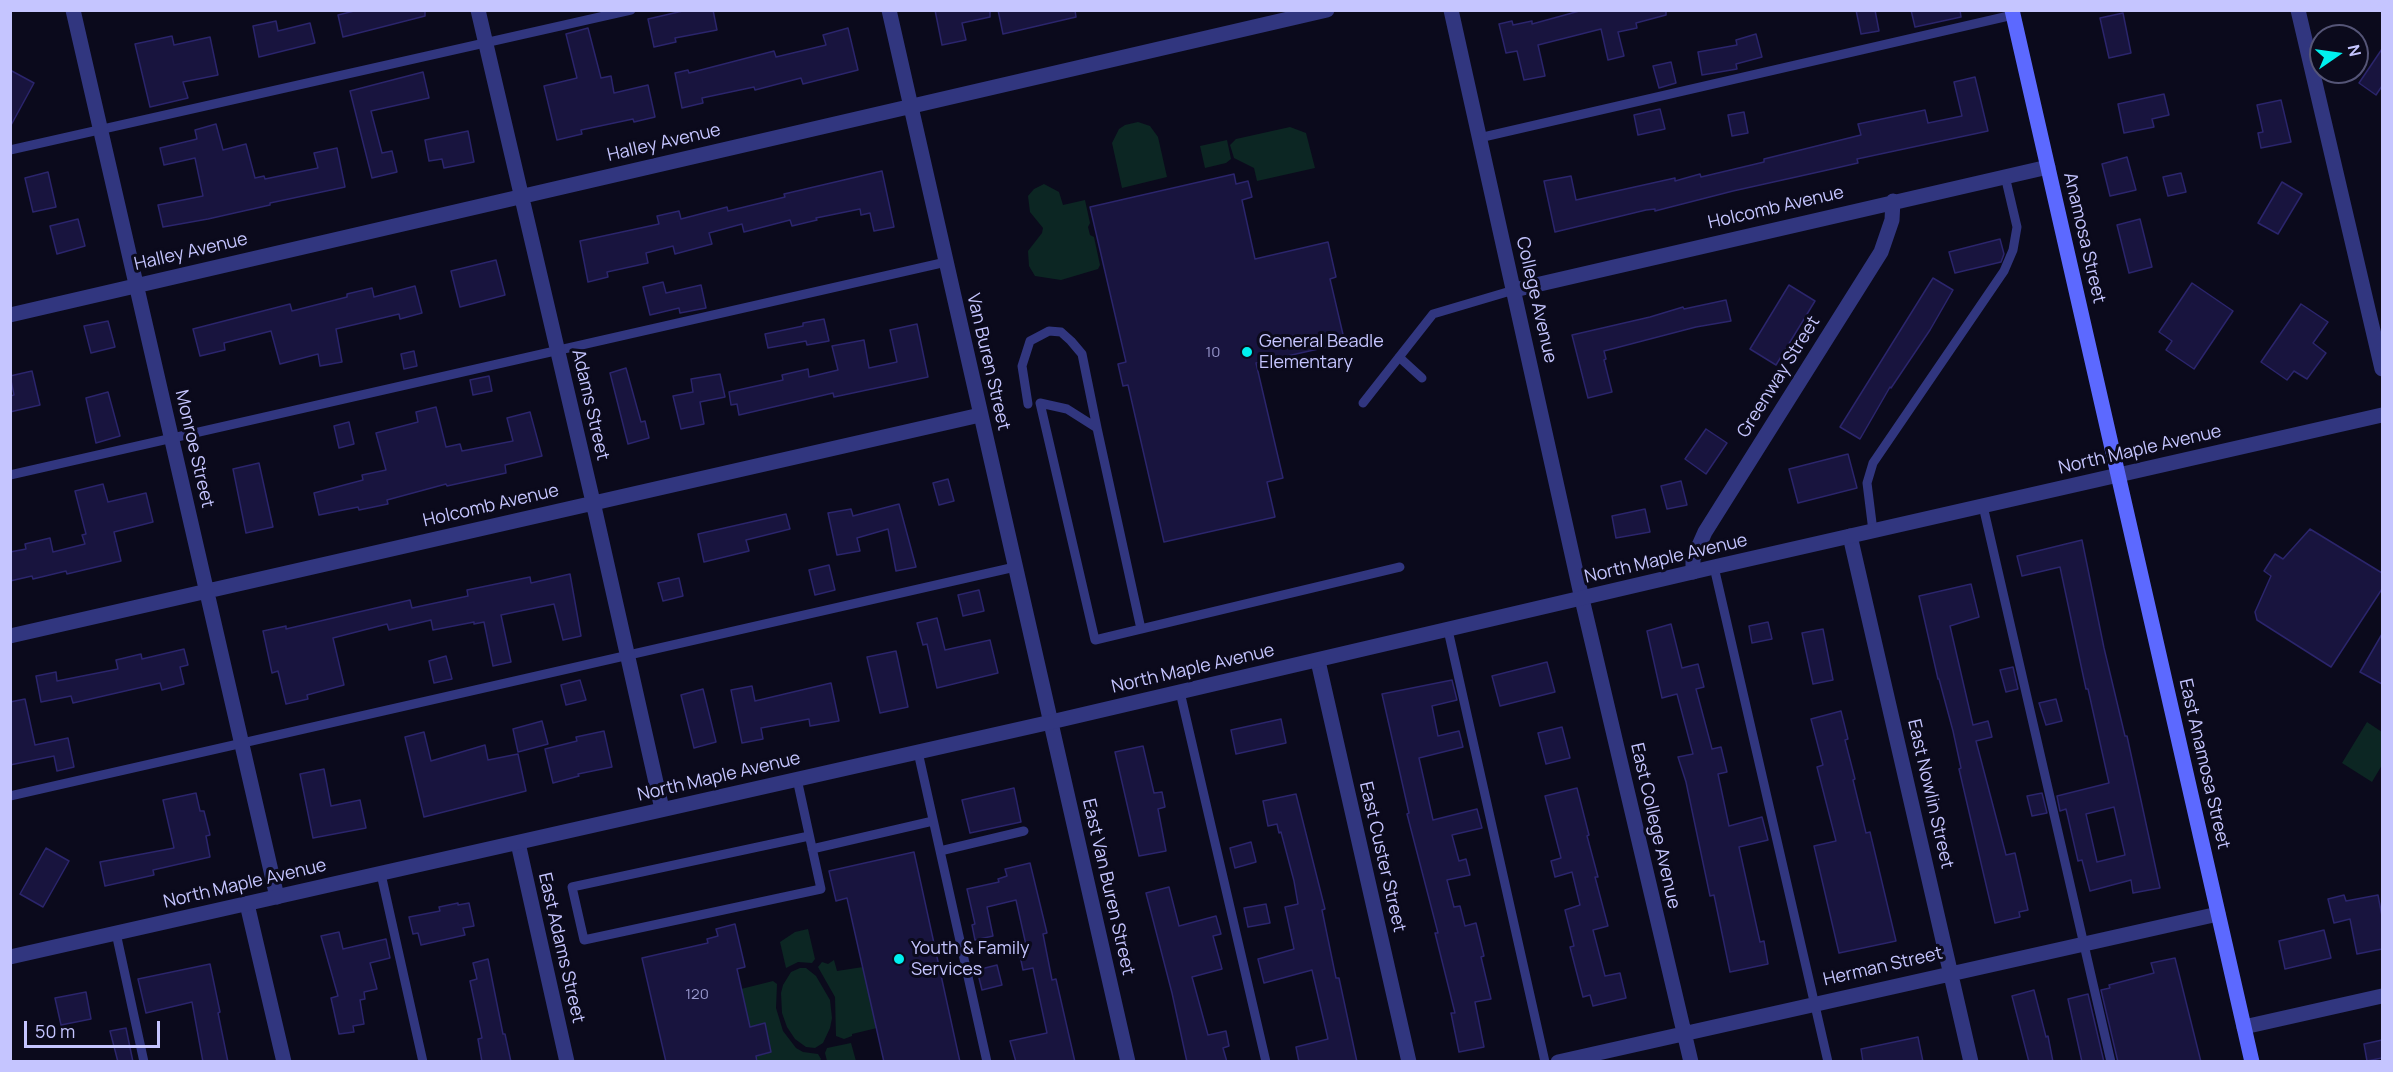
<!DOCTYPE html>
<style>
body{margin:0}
#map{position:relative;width:2393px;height:1072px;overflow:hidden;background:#0b0a1c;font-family:Manrope,sans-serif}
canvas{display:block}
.frame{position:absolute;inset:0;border:12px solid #c5c5ff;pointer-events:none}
.north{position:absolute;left:2309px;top:24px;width:60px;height:60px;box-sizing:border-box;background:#0b0a1c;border:2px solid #557;border-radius:50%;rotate:77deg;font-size:16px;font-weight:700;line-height:24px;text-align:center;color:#c5c5ff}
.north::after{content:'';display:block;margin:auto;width:21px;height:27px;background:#00f0ee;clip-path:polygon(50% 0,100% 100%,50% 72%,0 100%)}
.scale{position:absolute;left:24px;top:1021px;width:136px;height:27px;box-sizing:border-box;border:3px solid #c5c5ff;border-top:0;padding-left:8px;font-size:18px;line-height:21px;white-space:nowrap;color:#c5c5ff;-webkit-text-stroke:4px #0b0a1c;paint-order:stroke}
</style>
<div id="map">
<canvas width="2393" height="1072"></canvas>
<div class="frame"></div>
<div class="north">N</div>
<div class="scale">50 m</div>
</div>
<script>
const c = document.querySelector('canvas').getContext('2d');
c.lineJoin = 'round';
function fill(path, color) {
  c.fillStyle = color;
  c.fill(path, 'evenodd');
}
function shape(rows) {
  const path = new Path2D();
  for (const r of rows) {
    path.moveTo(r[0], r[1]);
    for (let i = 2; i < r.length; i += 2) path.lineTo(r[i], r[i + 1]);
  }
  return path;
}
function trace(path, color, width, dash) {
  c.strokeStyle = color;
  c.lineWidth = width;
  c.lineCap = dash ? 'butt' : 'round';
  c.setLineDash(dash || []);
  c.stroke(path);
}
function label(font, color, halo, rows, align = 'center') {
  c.font = font + ' Manrope,sans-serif';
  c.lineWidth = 6;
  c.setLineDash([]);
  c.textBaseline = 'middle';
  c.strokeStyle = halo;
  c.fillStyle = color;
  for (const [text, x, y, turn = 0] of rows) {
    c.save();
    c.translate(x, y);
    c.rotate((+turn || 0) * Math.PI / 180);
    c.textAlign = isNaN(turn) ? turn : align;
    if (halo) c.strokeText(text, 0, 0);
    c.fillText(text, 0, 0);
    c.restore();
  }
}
fill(shape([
 [1138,122,1150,126,1158,137,1167,177,1122,188,1112,143,1119,129,1125,125],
 [1290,127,1306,133,1315,168,1257,181,1254,168,1234,158,1230,145,1236,139],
 [1227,140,1231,159,1226,163,1205,168,1200,146],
 [1044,184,1059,192,1063,205,1085,200,1090,223,1088,227,1090,235,1094,237,1100,265,1098,269,1061,280,1035,276,1029,266,1028,251,1042,233,1043,228,1030,212,1028,196,1034,189],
 [2367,722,2382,732,2382,765,2372,782,2342,763],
 [808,929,815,959,812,963,798,962,786,968,780,942,795,932],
 [834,960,837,971,863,967,877,1028,852,1034,852,1036,844,1039,836,1036,835,997,818,967,822,962,828,964],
 [800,968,806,968,816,976,830,1000,832,1018,830,1028,823,1043,815,1048,806,1047,795,1039,787,1027,782,1013,781,993,783,985,791,972],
 [773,981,777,984,776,1008,783,1031,796,1048,803,1052,818,1054,821,1059,820,1061,757,1061,756,1056,771,1052,765,1024,750,1027,741,989],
 [851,1043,856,1061,827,1061,825,1053,827,1048]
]), '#0c2623');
const building = shape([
 [358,10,425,10,425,16,343,37,338,15,358,10],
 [687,10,713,10,717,30,675,38,676,42,654,47,648,19,687,10],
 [935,10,990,10,990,17,962,23,966,40,942,45,935,10],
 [998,10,1075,10,1076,17,1003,34,998,10],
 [1583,10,1666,10,1666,15,1636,23,1637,28,1618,32,1624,56,1608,60,1601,29,1538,45,1545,76,1524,80,1517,51,1506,53,1499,24,1512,21,1513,25,1532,21,1532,24,1583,10],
 [1856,10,1875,10,1879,31,1861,34,1856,10],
 [1911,10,1960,10,1961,17,1915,27,1911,10],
 [2123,13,2131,53,2109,58,2100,18,2123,13],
 [276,21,278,31,310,23,315,43,259,57,253,26,276,21],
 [588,28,601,78,611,76,614,93,648,85,655,117,634,122,633,119,581,130,582,134,557,140,544,86,577,78,566,34,588,28],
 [848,28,858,70,803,84,801,78,755,90,754,87,702,98,703,103,682,108,675,73,688,70,689,73,774,51,776,57,826,45,823,35,848,28],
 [1756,34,1762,57,1736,64,1737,69,1702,75,1698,52,1737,45,1736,40,1756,34],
 [172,36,174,45,210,37,218,75,183,82,188,98,150,107,135,44,172,36],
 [2382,49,2382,86,2376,95,2359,83,2382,49],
 [1671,62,1676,83,1659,88,1653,66,1671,62],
 [10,70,34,83,10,127,10,70],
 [423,72,429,98,371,111,382,153,392,151,397,172,372,178,350,91,423,72],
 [1975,77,1988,131,1857,159,1858,163,1823,171,1733,191,1655,211,1655,209,1646,210,1555,232,1544,181,1571,176,1576,200,1675,178,1675,181,1700,174,1701,177,1764,162,1764,159,1861,135,1858,124,1925,110,1928,123,1962,116,1954,82,1975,77],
 [2164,94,2169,115,2152,119,2154,127,2124,133,2118,104,2164,94],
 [2281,100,2291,142,2261,148,2258,133,2263,132,2257,105,2281,100],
 [1660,109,1665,129,1638,135,1634,115,1660,109],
 [1744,112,1748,133,1732,136,1728,115,1744,112],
 [216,124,223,150,246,144,255,178,264,176,265,179,318,168,314,153,337,148,345,187,270,203,270,205,208,219,163,227,158,205,203,196,195,158,164,165,160,148,197,139,195,130,216,124],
 [468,131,474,162,444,168,442,159,429,161,425,140,468,131],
 [2127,157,2136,190,2110,196,2102,164,2127,157],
 [882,171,894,227,874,231,870,213,861,215,860,209,816,218,817,220,792,226,790,220,744,232,742,224,709,233,712,244,675,254,673,246,646,253,648,263,607,272,608,277,588,282,580,241,659,224,657,216,679,211,681,219,727,207,728,211,785,197,784,194,882,171],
 [48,172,56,207,33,212,25,178,48,172],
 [2181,173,2186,192,2168,196,2163,177,2181,173],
 [1234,174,1236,184,1248,181,1252,197,1242,200,1255,259,1328,242,1336,277,1330,279,1345,343,1256,363,1283,478,1267,482,1275,517,1164,542,1128,385,1123,386,1118,364,1126,362,1090,207,1234,174],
 [2282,182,2302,194,2278,234,2258,223,2282,182],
 [78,219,85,246,57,254,50,226,78,219],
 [2140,219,2152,267,2129,273,2117,225,2140,219],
 [2000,239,2004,254,2001,262,1955,273,1949,252,2000,239],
 [496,260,505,295,460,307,451,271,496,260],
 [1933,278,1953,290,1930,330,1891,388,1890,387,1860,439,1840,427,1933,278],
 [663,282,666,293,701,285,706,308,680,313,679,308,650,315,643,287,663,282],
 [2192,283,2233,311,2194,369,2166,350,2172,341,2159,332,2192,283],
 [1789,285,1815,301,1776,365,1750,349,1789,285],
 [415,286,422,313,400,319,399,314,336,329,342,362,320,366,318,354,280,364,271,331,224,343,225,350,200,356,193,329,290,304,292,311,347,297,347,294,372,288,374,297,415,286],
 [1726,300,1731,321,1696,327,1604,351,1606,359,1604,360,1612,392,1588,398,1572,335,1650,317,1683,307,1684,309,1726,300],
 [2301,304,2328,322,2313,343,2326,353,2307,379,2294,371,2287,380,2261,362,2301,304],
 [824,319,829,341,807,345,806,341,768,348,765,334,803,326,803,323,824,319],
 [108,321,115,347,91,353,84,326,108,321],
 [917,324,928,377,834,397,833,393,739,415,737,404,731,405,729,392,783,380,782,375,808,369,809,377,838,370,832,346,864,340,869,368,897,362,890,330,917,324],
 [414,351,417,366,404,369,401,354,414,351],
 [626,368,641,422,645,421,649,438,628,444,610,373,626,368],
 [32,371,40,405,10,412,10,396,14,395,10,376,32,371],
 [720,374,725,397,700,402,704,424,681,429,673,396,693,392,691,379,720,374],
 [489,376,492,391,473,395,470,380,489,376],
 [108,392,120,436,96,443,86,398,108,392],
 [436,407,446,447,460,444,462,451,513,441,507,418,530,412,542,456,505,465,506,473,447,486,446,484,387,500,388,504,359,510,358,507,319,515,314,493,363,480,362,475,386,470,376,433,418,422,416,412,436,407],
 [349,422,354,444,339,448,334,426,349,422],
 [1706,429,1727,443,1706,474,1685,459,1706,429],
 [1848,454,1857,488,1798,503,1789,469,1848,454],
 [259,463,273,527,246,533,233,469,259,463],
 [948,479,954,501,939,505,933,483,948,479],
 [1681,481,1687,505,1667,509,1661,486,1681,481],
 [103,484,108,502,146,493,153,522,114,532,121,561,67,574,66,571,33,579,32,576,10,581,10,552,26,549,25,544,50,538,53,552,85,544,82,535,86,534,75,491,103,484],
 [899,504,916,567,896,571,888,529,857,538,860,551,837,555,828,513,851,509,853,516,899,504],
 [1645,509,1650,532,1616,538,1612,516,1645,509],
 [786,514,790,529,746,540,749,551,704,562,698,534,786,514],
 [2310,529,2382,573,2382,589,2331,667,2257,620,2255,612,2271,576,2264,571,2275,554,2283,559,2310,529],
 [2082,540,2104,648,2125,736,2127,736,2160,888,2133,893,2131,880,2090,891,2082,860,2078,861,2066,809,2060,811,2057,796,2109,783,2088,689,2086,689,2060,567,2022,576,2017,556,2082,540],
 [2114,807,2125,855,2097,862,2086,814,2114,807],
 [829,565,835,590,815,595,809,570,829,565],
 [570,574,581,636,563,640,554,604,501,615,511,662,493,666,484,622,474,624,474,622,433,630,431,620,389,630,387,624,333,638,344,685,307,695,308,699,286,704,278,671,272,673,263,631,286,626,286,629,410,600,412,608,468,596,467,590,530,577,531,583,570,574],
 [679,578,683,596,663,601,658,583,679,578],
 [1971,584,1979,617,1950,626,1973,725,1988,721,1992,737,1976,741,2006,855,2015,853,2028,910,2019,912,2020,917,1995,923,1959,769,1961,768,1953,731,1939,679,1938,679,1919,596,1971,584],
 [979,590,984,611,963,616,958,595,979,590],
 [937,618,945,650,990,640,998,673,937,688,927,644,923,645,917,623,937,618],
 [1768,622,1772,639,1752,643,1749,626,1768,622],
 [1671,624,1682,668,1698,664,1704,687,1696,689,1712,749,1721,747,1727,772,1718,774,1729,826,1762,817,1768,840,1739,847,1760,942,1764,941,1768,964,1730,972,1714,895,1710,896,1686,782,1678,757,1693,754,1677,694,1662,698,1647,631,1671,624],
 [1823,629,1833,680,1813,684,1802,633,1823,629],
 [2382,634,2382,684,2360,672,2382,634],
 [184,649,188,665,180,667,184,684,162,690,160,683,73,703,71,696,41,702,36,676,56,672,57,681,118,669,116,660,141,654,142,659,184,649],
 [896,651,908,707,880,713,867,657,896,651],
 [446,656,452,679,434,683,429,661,446,656],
 [1547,662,1555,692,1500,706,1492,676,1547,662],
 [2013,667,2018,689,2006,692,2000,670,2013,667],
 [580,680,586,700,566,705,561,685,580,680],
 [1452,680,1457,700,1432,706,1438,736,1459,731,1463,747,1419,758,1433,820,1477,809,1482,828,1452,835,1459,861,1466,859,1470,875,1447,880,1454,907,1460,906,1465,926,1476,923,1484,956,1481,957,1491,999,1475,1002,1484,1047,1459,1052,1451,1013,1455,1013,1435,933,1438,933,1407,814,1409,813,1382,694,1452,680],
 [831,683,839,721,810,726,809,719,761,728,763,739,742,743,731,690,752,686,755,701,831,683],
 [703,689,716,742,694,748,681,695,703,689],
 [25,699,35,745,68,738,74,767,57,771,54,756,10,765,10,702,25,699],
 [2056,699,2062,721,2046,725,2039,703,2056,699],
 [1841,711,1848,739,1845,740,1855,779,1853,780,1866,833,1870,832,1896,941,1839,953,1814,846,1836,841,1817,767,1823,765,1811,719,1841,711],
 [1281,719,1286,743,1236,754,1231,730,1281,719],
 [542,721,548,744,518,752,513,729,542,721],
 [1562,727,1570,758,1546,764,1538,733,1562,727],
 [604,731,612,767,578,774,579,776,553,783,545,749,577,741,576,737,604,731],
 [424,732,431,761,485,745,488,760,518,754,526,791,424,817,405,737,424,732],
 [1143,746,1154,793,1162,792,1165,807,1158,809,1166,851,1139,856,1115,752,1143,746],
 [324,769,331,806,360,800,366,828,313,838,300,774,324,769],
 [1014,788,1021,822,970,833,962,800,1014,788],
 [1577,788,1589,835,1587,836,1598,877,1595,877,1608,926,1593,930,1605,976,1620,973,1626,998,1593,1006,1590,995,1583,997,1570,947,1574,946,1565,910,1580,905,1572,872,1555,877,1551,861,1561,858,1545,796,1577,788],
 [196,793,200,811,204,811,210,835,206,836,210,857,153,870,154,875,105,886,100,862,174,848,163,800,196,793],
 [2042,793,2047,813,2032,816,2027,796,2042,793],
 [1296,794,1325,909,1322,910,1336,978,1339,978,1357,1062,1299,1062,1296,1047,1328,1039,1312,970,1264,983,1258,959,1294,949,1285,907,1298,904,1294,881,1281,832,1279,833,1277,824,1268,826,1263,801,1296,794],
 [1251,842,1256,862,1235,868,1230,848,1251,842],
 [46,848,69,861,43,907,20,894,46,848],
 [914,852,960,1062,884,1062,847,898,836,901,829,871,914,852],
 [1030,863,1047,933,1043,934,1052,980,1056,979,1075,1062,1016,1062,1010,1041,1047,1033,1033,968,1023,970,1018,946,1026,945,1016,900,987,907,993,936,975,940,972,925,975,924,967,889,999,882,998,879,1007,876,1005,869,1030,863],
 [1169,887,1179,926,1216,916,1221,934,1213,936,1222,969,1192,977,1208,1035,1226,1031,1229,1046,1223,1048,1227,1062,1187,1062,1172,993,1146,893,1169,887],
 [2344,895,2346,901,2378,895,2382,916,2382,949,2357,954,2350,919,2334,923,2328,899,2344,895],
 [458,903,458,905,469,903,474,926,463,928,465,935,421,945,418,933,413,934,409,917,440,911,439,907,458,903],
 [1266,904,1270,923,1248,927,1244,908,1266,904],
 [735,924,745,967,737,969,750,1027,765,1023,771,1052,756,1056,757,1062,666,1062,642,958,708,943,707,939,718,936,716,929,735,924],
 [2324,930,2331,958,2285,969,2279,941,2324,930],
 [339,932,343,949,386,939,390,958,370,963,377,989,364,992,365,999,360,1000,364,1024,353,1026,354,1032,339,1034,331,998,338,996,321,936,339,932],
 [2175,958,2201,1062,2118,1062,2101,990,2110,988,2109,985,2154,973,2151,963,2175,958],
 [488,959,503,1034,505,1034,511,1062,482,1062,478,1039,482,1038,470,981,477,979,473,963,488,959],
 [210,964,220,1012,218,1013,228,1062,203,1062,192,1002,146,1013,138,979,210,964],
 [997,965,1002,985,982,990,977,970,997,965],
 [2034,990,2046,1037,2048,1036,2053,1062,2029,1062,2012,996,2034,990],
 [86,992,91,1019,61,1025,55,998,86,992],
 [2088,994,2104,1062,2082,1062,2068,999,2088,994],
 [126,1028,133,1062,118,1062,110,1031,126,1028],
 [1918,1037,1923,1062,1863,1062,1861,1049,1918,1037],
 [2382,1040,2382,1058,2367,1061,2364,1044,2382,1040]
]);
fill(building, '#18143e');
trace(building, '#2b256c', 1.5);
trace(shape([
 [1479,138,2013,15],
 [10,150,631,10],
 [1399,357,1422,378],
 [1363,403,1433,314,1514,290],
 [1028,404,1022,366,1030,341,1049,331,1061,332,1071,341,1082,354,1097,428],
 [10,475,946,262],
 [1983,506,2111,1062],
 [1873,531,1867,483,1873,463,2004,271,2013,250,2017,227,2005,176],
 [1714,567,1828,1062],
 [1141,629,1097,428,1067,409,1040,403,1095,640,1400,567],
 [1448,630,1545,1062],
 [1180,692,1266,1062],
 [918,752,987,1062],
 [797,779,821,889,584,940,572,887,809,836],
 [10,796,1015,567],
 [812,849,933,821],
 [940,851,1024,831],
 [381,874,423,1062],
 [116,933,144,1062]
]), '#31367f', 9);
trace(shape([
 [73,10,277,897],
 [478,10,593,502,662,809],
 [889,10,1128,1062],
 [1451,10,1582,599,1691,1062],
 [2298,10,2382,369],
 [1514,290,2048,167],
 [10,315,1327,10],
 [1850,536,1971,1062],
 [1693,572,1693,559,1705,532,1881,252,1892,220,1893,201],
 [10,636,980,415],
 [1318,661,1409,1062],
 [518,843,567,1062],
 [247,904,284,1062],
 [2244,1027,2382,996],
 [1558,1062,2218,914]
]), '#31367f', 15);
trace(shape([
 [10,957,1051,722,1714,567,2382,415]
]), '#31367f', 15);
trace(shape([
 [2012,10,2252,1062]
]), '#5c69ff', 15);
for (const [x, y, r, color] of [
 [1247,352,6,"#00f0ee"],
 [899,959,6,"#00f0ee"]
]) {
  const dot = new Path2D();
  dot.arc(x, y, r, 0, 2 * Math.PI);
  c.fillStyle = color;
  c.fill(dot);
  trace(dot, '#0b0a1c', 2);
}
label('15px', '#9a99cf', null, [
 ["10",1213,353],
 ["120",697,995]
]);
label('18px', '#c5c5ff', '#0b0a1c', [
 ["Halley Avenue",664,143,-13],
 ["Holcomb Avenue",1776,208,-13],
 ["Anamosa Street",2084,238,77],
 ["Halley Avenue",191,252,-13],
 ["College Avenue",1536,300,77],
 ["Van Buren Street",988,362,77],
 ["Greenway Street",1779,377,-58],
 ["Adams Street",590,405,77],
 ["Monroe Street",194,449,77],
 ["North Maple Avenue",2140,450,-13],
 ["Holcomb Avenue",491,506,-13],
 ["North Maple Avenue",1666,559,-13],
 ["North Maple Avenue",1193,669,-13],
 ["East Anamosa Street",2204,764,77],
 ["North Maple Avenue",719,777,-13],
 ["East Nowlin Street",1930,794,77],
 ["East College Avenue",1655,826,77],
 ["East Custer Street",1382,857,77],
 ["North Maple Avenue",245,884,-13],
 ["East Van Buren Street",1108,887,77],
 ["East Adams Street",561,948,77],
 ["Herman Street",1883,967,-13]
]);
label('18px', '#c5c5ff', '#0b0a1c', [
 ["General Beadle",1259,342],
 ["Elementary",1259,363],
 ["Youth & Family",911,949],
 ["Services",911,970]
], 'left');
</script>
